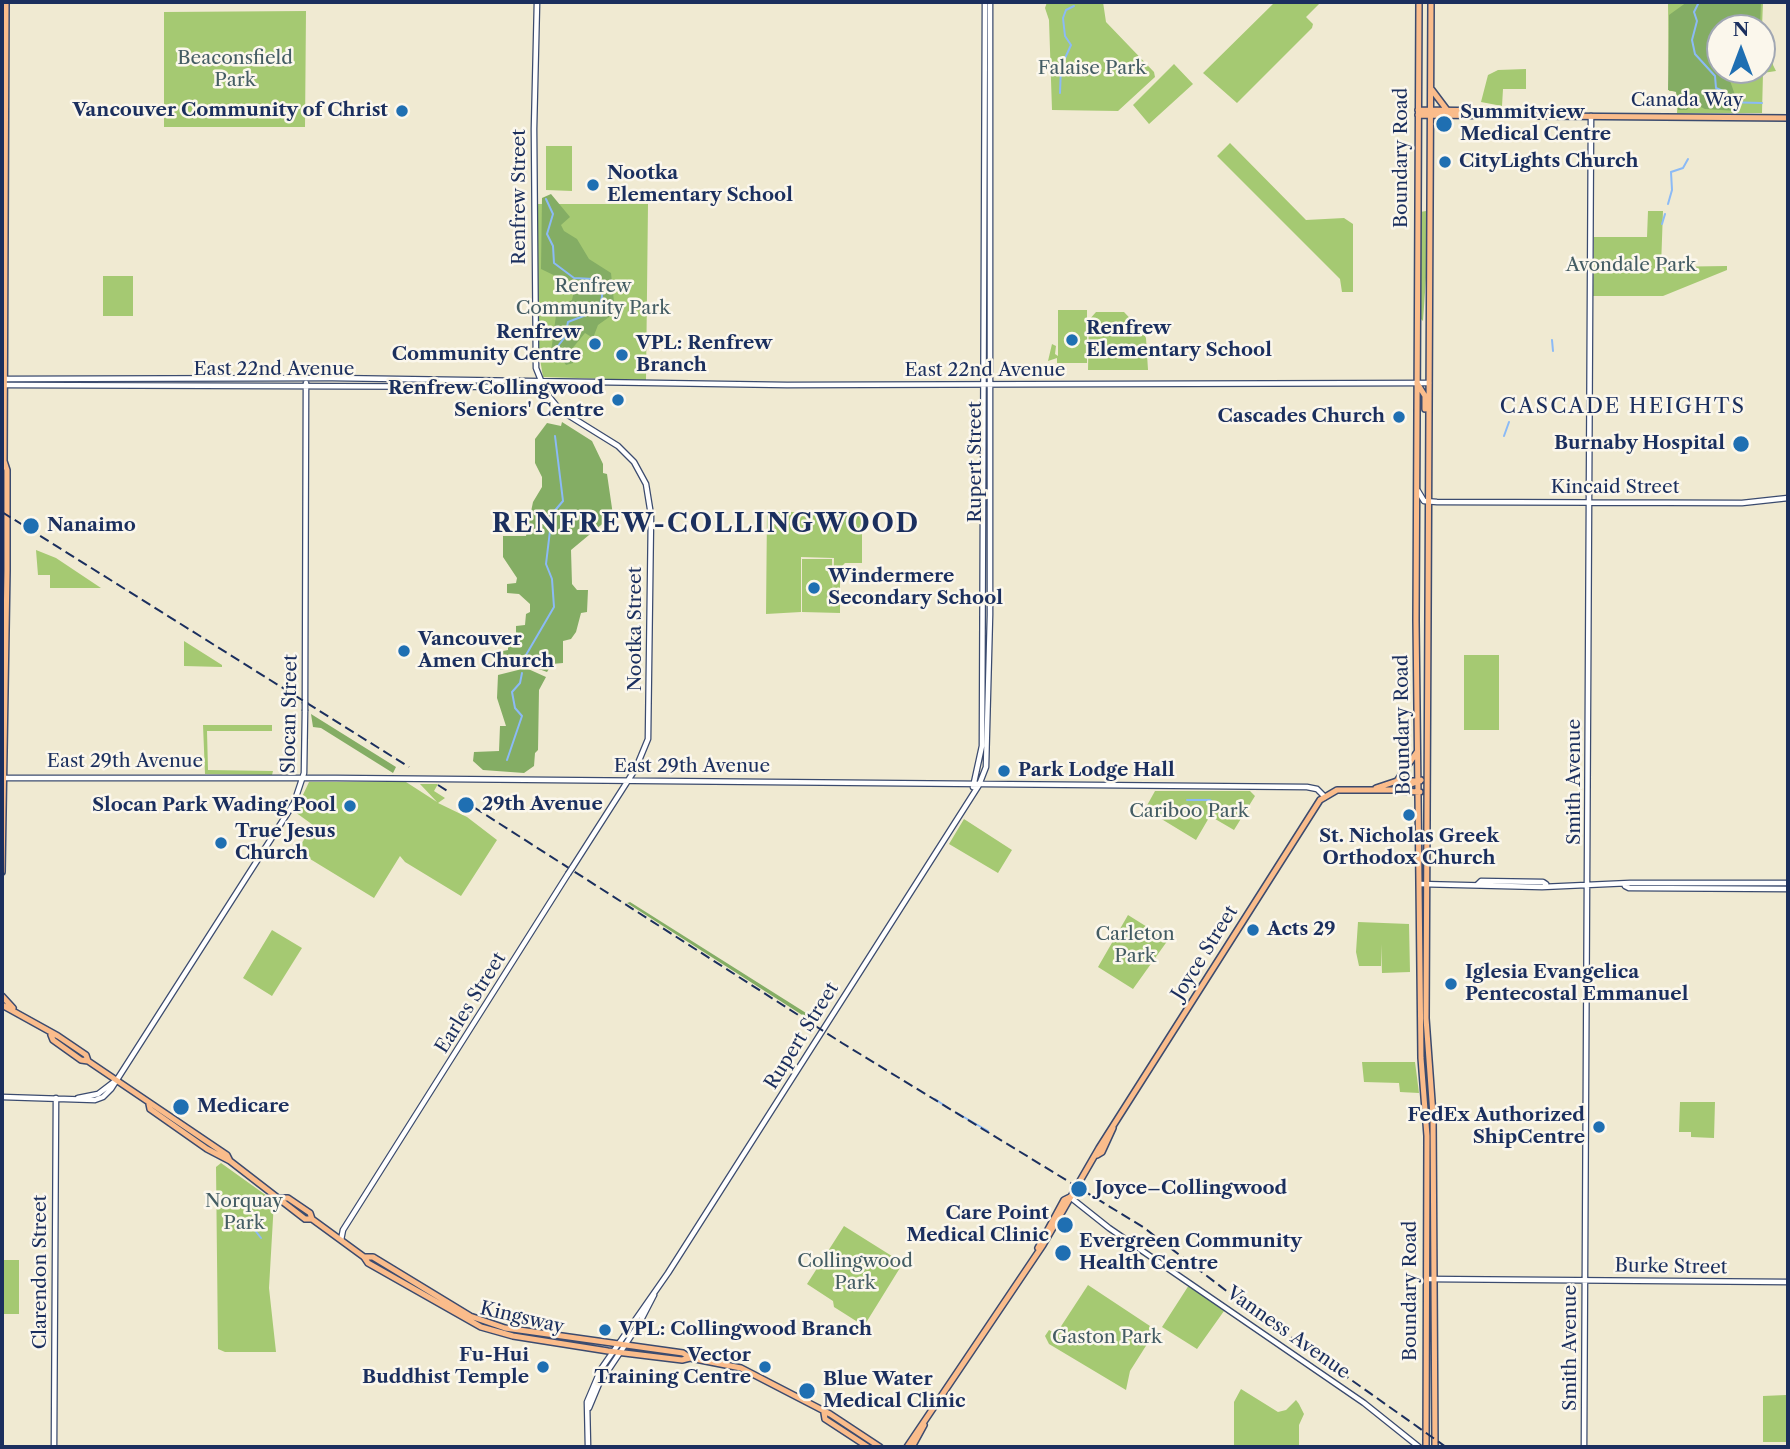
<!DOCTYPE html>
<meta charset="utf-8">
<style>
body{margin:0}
#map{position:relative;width:1790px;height:1449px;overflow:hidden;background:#f0ead2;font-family:"Libre Caslon Text",serif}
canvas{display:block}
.frame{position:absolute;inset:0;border:4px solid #1b2f5e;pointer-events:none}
.north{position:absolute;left:1706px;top:14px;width:70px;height:70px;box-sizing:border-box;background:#fbf7ec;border:2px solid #a1a7b3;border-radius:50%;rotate:0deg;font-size:19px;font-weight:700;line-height:28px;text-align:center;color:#1b2f5e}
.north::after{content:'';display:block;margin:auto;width:24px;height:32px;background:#1f6fb2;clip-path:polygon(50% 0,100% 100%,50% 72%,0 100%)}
</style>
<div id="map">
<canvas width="1790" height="1449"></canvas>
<div class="frame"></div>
<div class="north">N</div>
</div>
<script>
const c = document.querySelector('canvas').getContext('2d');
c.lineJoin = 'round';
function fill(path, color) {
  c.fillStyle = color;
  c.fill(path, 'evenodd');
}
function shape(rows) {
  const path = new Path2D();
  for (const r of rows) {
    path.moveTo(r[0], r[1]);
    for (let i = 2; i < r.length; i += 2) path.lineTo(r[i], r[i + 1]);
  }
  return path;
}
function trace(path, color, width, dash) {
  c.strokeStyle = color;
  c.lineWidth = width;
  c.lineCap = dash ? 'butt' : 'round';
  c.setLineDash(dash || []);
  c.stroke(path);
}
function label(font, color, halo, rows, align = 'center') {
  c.font = font + ' "Libre Caslon Text",serif';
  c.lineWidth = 5;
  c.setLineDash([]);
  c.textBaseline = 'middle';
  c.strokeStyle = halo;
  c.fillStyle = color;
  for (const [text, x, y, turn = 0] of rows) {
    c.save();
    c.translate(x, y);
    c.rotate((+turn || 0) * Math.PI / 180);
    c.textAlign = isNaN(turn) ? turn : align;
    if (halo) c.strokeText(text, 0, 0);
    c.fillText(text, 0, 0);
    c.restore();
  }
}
fill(shape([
 [1047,2,1103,2,1106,22,1154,72,1155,77,1118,111,1052,110,1049,20,1045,8],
 [1275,2,1321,2,1306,17,1313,24,1312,28,1237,103,1203,73],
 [1668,2,1763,2,1762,28,1720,28,1720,70,1762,70,1762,38,1774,38,1773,65,1776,71,1763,73,1762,113,1677,113,1678,91,1669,91],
 [306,11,305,127,164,127,164,12],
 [1174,64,1193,84,1149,124,1133,105],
 [1526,69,1526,89,1503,89,1502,106,1481,102,1488,75,1498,70],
 [1230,143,1306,220,1344,218,1353,224,1353,292,1342,292,1340,279,1217,156],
 [546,146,572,146,572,191,546,190],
 [538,204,648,204,646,380,543,377,538,347],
 [1426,211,1428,249,1423,321,1420,318,1420,212],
 [1648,211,1663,211,1661,267,1727,266,1727,270,1663,296,1593,296,1594,237,1647,237],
 [103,276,133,276,133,316,103,316],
 [1058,310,1087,310,1087,363,1057,363,1057,358,1048,361,1052,344,1056,346,1055,354,1058,356],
 [1096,312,1124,312,1142,331,1146,338,1148,370,1088,370,1089,320],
 [767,512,862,512,862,563,845,563,840,568,840,613,802,612,802,559,832,559,833,592,834,558,801,557,801,612,766,614],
 [36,550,56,558,101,588,50,588,50,575,38,575],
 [184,641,222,665,222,667,184,666],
 [1464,655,1499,655,1499,730,1464,730],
 [203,725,272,725,272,731,207,731,208,770,273,771,272,775,205,774],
 [309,782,406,782,437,802,420,784,438,784,434,791,445,798,438,803,467,817,497,840,461,896,405,862,400,856,374,898,297,851,313,825,295,812],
 [1155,791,1250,791,1255,796,1234,830,1210,816,1196,840,1145,809],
 [964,819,1012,850,998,873,949,844],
 [1128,915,1168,940,1133,989,1098,967],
 [1358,922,1409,924,1410,972,1382,973,1381,944,1381,966,1359,966,1356,952],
 [272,930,302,948,272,996,243,978],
 [1362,1062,1415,1062,1419,1093,1400,1092,1399,1083,1364,1082],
 [1680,1102,1715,1102,1714,1138,1691,1137,1691,1132,1679,1132],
 [221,1163,274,1201,269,1288,276,1352,225,1352,218,1349,216,1167],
 [844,1226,903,1263,864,1326,834,1307,833,1301,807,1284],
 [2,1260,19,1260,19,1314,2,1314],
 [1088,1285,1156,1330,1130,1371,1126,1390,1049,1344,1045,1336,1049,1330,1056,1334],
 [1189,1285,1224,1311,1197,1349,1162,1327],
 [1241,1389,1278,1412,1286,1410,1296,1400,1299,1404,1304,1414,1299,1425,1299,1447,1234,1447,1234,1402],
 [1786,1395,1788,1442,1763,1442,1763,1396]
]), '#a5c972');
fill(shape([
 [1687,2,1761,2,1760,28,1747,28,1730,18,1728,28,1720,28,1720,41,1713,43,1718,65,1729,78,1735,95,1737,111,1705,109,1692,103,1687,110,1678,110,1676,92,1668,90,1669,15],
 [551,194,570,217,561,225,564,231,577,239,589,259,611,273,614,302,612,315,598,325,593,338,585,333,571,350,573,363,566,365,562,359,563,346,557,353,551,352,557,308,572,300,574,291,568,282,541,269,542,198],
 [562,422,592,441,603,464,603,473,607,474,613,515,571,550,572,584,577,590,588,590,587,612,581,613,576,632,571,639,563,641,563,663,552,664,547,672,528,665,500,670,498,652,508,650,508,638,516,638,516,626,525,625,526,614,530,612,530,604,519,594,507,593,507,584,516,583,517,578,503,557,503,536,526,536,533,502,542,487,542,477,535,463,535,439,547,423,561,426],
 [526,668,546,677,539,690,538,750,535,753,534,766,524,773,483,770,473,761,474,752,499,751,500,726,506,726,497,698,498,675],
 [311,714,396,767,393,773,321,728,313,727],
 [630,902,814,1018,810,1020,627,903]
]), '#84ad64');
trace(shape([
 [1699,2,1694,12,1697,21,1692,40,1695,54,1715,76,1716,88,1723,91,1719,105],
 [1060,93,1061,67,1071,45,1065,36,1063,18,1066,10,1074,6],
 [1721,102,1762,103],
 [546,199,553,214,547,234,553,246,554,263,574,278,593,279,602,290,602,297,600,304,586,315,568,322,565,337,554,351],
 [1668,204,1672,190,1671,172,1683,168,1688,159],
 [1662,224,1665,214],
 [1552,340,1553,351],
 [1504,436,1509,422],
 [526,655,554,607,552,579,546,564,552,514,563,501,555,436],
 [507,760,522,716,515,708,512,692,520,683,522,673],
 [1187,800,1210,800,1229,817],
 [935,1099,948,1108],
 [957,1113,988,1131],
 [254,1229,261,1238]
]), '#8bbaf6', 2);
const minor = shape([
 [537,2,534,129,536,368,546,393,560,410,618,446,634,462,646,484,651,515,648,739,636,768,572,868],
 [5,379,332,378,787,385,1429,383],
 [5,385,536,387,541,383],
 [1418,491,1424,501,1437,502,1742,503,1788,498],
 [305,702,306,383],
 [4,778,336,778,1307,787,1317,789,1325,797],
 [973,787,982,746,985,2],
 [1420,884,1542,887,1630,883,1788,883],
 [1477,885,1481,881,1543,882,1546,884],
 [1625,886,1629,888,1788,889],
 [2,1097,95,1100,103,1097,111,1089,294,803,304,773,305,711],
 [78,1098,98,1094,115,1081],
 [1070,1197,1109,1228,1364,1403,1419,1447],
 [341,1240,343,1230,568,874],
 [1427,1279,1788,1282],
 [589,1408,599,1384,639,1324,654,1295],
 [54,1447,56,1098],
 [588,1447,587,1402,601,1369,668,1273,979,785,986,767,990,615,990,2],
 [1584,1447,1591,116]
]);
const major = shape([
 [1419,2,1416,620,1421,1058,1427,1136,1426,1447],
 [1431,2,1426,1018,1433,1115,1435,1447],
 [1432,90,1447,110],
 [1418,110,1498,111,1501,114],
 [1418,115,1788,118],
 [1417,383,1425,396,1425,409],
 [1397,781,1417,752],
 [1376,788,1397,781,1420,781],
 [1400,791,1420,792],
 [2,872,7,570,7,470,4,461,6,2],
 [2,996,13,1008],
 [2,1005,58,1036,86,1055,88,1061],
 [51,1035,53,1040,81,1060,88,1061,227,1155,230,1161,305,1219,312,1219],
 [149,1104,150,1109,207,1149,230,1161],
 [1097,1155,1102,1152,1113,1128],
 [281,1198,288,1198,310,1213,312,1219,364,1257,368,1263,481,1327,513,1336,608,1351,682,1360,690,1358],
 [1038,1248,1064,1200,1070,1197],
 [364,1257,373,1257,470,1316,505,1328,683,1353,690,1358,741,1368,830,1414,880,1447],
 [824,1413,825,1419,868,1447],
 [907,1447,1043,1245,1099,1148,1320,800,1337,790,1397,790,1421,780],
 [912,1447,924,1425]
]);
trace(minor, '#3b4b6f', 7);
trace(major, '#3b4b6f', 8);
trace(minor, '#fff', 4.5);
trace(major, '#fabc8b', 5);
trace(shape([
 [2,512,409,767],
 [438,785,449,792],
 [461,799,842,1043,1143,1227,1237,1299,1446,1447]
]), '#1b2f5e', 2, [10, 5]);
const minorBridge = shape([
 [305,702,305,711],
 [568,874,572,868]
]);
trace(minorBridge, '#3b4b6f', 7, []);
trace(minorBridge, '#fff', 4.5);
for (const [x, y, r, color] of [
 [402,111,7,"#1f6fb2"],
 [1444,124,9,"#1f6fb2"],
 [1445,162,7,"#1f6fb2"],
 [593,185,7,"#1f6fb2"],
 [1072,340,7,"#1f6fb2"],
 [595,344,7,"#1f6fb2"],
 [622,355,7,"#1f6fb2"],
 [618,400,7,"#1f6fb2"],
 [1399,417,7,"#1f6fb2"],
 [1741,444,9,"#1f6fb2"],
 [31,526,9,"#1f6fb2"],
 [814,588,7,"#1f6fb2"],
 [404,651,7,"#1f6fb2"],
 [1004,771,7,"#1f6fb2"],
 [466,805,9,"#1f6fb2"],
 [350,806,7,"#1f6fb2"],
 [1409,815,7,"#1f6fb2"],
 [221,843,7,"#1f6fb2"],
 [1253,930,7,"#1f6fb2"],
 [1451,984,7,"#1f6fb2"],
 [181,1107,9,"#1f6fb2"],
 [1599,1127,7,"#1f6fb2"],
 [1079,1189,9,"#1f6fb2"],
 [1065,1225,9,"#1f6fb2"],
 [1063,1253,9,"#1f6fb2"],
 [605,1330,7,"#1f6fb2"],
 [543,1367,7,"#1f6fb2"],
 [765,1367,7,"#1f6fb2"],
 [807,1391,9,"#1f6fb2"]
]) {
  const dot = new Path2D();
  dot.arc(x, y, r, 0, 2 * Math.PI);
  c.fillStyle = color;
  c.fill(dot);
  trace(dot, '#fbf7ec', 2.5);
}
label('19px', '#445d64', '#fbf7ec', [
 ["Beaconsfield",235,59],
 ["Park",235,81],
 ["Falaise Park",1092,69],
 ["Avondale Park",1631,266],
 ["Renfrew",593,287],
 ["Community Park",593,309],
 ["Cariboo Park",1189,812],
 ["Carleton",1135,935],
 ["Park",1135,957],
 ["Norquay",244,1202],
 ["Park",244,1224],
 ["Collingwood",855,1262],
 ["Park",855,1284],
 ["Gaston Park",1107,1338]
]);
label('19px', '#1b2f5e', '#fbf7ec', [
 ["Canada Way",1687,101],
 ["Boundary Road",1402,158,-90],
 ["Renfrew Street",520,197,-90],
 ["East 22nd Avenue",274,370],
 ["East 22nd Avenue",985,371],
 ["Rupert Street",976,462,-90],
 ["Kincaid Street",1615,488],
 ["Nootka Street",636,629,-90],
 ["Slocan Street",290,714,-89],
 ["Boundary Road",1403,725,-91],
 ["East 29th Avenue",125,762],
 ["East 29th Avenue",692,767],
 ["Smith Avenue",1575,782,-90],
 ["Joyce Street",1205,953,-58],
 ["Earles Street",471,1003,-58],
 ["Rupert Street",802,1036,-58],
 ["Burke Street",1671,1267,1],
 ["Clarendon Street",41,1272,-90],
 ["Boundary Road",1411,1291,-90],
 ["Kingsway",522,1318,13],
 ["Vanness Avenue",1288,1333,35],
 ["Smith Avenue",1571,1348,-90]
]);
label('bold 19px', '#1b2f5e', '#fbf7ec', [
 ["Vancouver Community of Christ",388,111,"right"],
 ["Summitview",1460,113],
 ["Medical Centre",1460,135],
 ["CityLights Church",1459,162],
 ["Nootka",607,174],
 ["Elementary School",607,196],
 ["Renfrew",1086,329],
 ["Elementary School",1086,351],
 ["Renfrew",581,333,"right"],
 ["Community Centre",581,355,"right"],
 ["VPL: Renfrew",636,344],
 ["Branch",636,366],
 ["Renfrew Collingwood",604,389,"right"],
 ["Seniors' Centre",604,411,"right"],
 ["Cascades Church",1385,417,"right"],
 ["Burnaby Hospital",1725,444,"right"],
 ["Nanaimo",47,526],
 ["Windermere",828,577],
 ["Secondary School",828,599],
 ["Vancouver",418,640],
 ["Amen Church",418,662],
 ["Park Lodge Hall",1018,771],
 ["29th Avenue",482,805],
 ["Slocan Park Wading Pool",336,806,"right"],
 ["True Jesus",235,832],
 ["Church",235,854],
 ["St. Nicholas Greek",1409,837,"center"],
 ["Orthodox Church",1409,859,"center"],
 ["Acts 29",1267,930],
 ["Iglesia Evangelica",1465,973],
 ["Pentecostal Emmanuel",1465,995],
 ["Medicare",197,1107],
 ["FedEx Authorized",1585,1116,"right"],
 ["ShipCentre",1585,1138,"right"],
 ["Joyce–Collingwood",1095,1189],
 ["Care Point",1049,1214,"right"],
 ["Medical Clinic",1049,1236,"right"],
 ["Evergreen Community",1079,1242],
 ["Health Centre",1079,1264],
 ["VPL: Collingwood Branch",619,1330],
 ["Fu-Hui",529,1356,"right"],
 ["Buddhist Temple",529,1378,"right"],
 ["Vector",751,1356,"right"],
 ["Training Centre",751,1378,"right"],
 ["Blue Water",823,1380],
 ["Medical Clinic",823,1402]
], 'left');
c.letterSpacing = '2px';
label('21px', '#1b2f5e', '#fbf7ec', [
 ["CASCADE HEIGHTS",1623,407]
]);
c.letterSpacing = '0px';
c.letterSpacing = '2px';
label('bold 26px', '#1b2f5e', '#fbf7ec', [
 ["RENFREW-COLLINGWOOD",706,524]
]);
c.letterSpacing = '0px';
</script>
